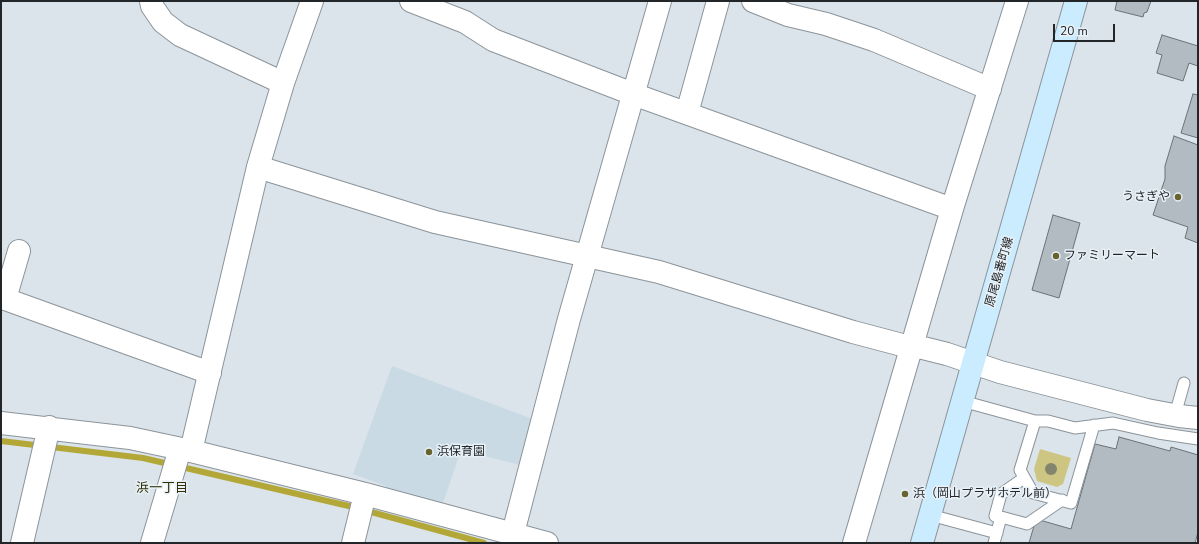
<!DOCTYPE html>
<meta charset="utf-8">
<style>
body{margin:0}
#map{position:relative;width:1199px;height:544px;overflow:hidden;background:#dae4ea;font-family:"Nunito Sans",sans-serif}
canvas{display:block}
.frame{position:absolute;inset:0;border:2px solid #222628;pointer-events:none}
.scale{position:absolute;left:1053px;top:24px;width:62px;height:18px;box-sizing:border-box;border:2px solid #222628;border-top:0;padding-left:5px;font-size:12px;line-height:14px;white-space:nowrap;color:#222628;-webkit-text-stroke:3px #e7f1f7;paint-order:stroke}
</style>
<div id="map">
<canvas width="1199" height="544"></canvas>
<div class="frame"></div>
<div class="scale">20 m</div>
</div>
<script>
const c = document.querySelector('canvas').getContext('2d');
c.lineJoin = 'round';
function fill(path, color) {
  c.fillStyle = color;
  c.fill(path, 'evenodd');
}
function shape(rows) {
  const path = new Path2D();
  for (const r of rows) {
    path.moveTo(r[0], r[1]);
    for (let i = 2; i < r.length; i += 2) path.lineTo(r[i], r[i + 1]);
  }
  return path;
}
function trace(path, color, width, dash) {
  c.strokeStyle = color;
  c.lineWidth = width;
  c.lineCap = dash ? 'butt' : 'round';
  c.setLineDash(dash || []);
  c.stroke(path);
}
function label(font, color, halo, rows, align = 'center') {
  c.font = font + ' "Nunito Sans","Noto Sans JP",sans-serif';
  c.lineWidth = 3;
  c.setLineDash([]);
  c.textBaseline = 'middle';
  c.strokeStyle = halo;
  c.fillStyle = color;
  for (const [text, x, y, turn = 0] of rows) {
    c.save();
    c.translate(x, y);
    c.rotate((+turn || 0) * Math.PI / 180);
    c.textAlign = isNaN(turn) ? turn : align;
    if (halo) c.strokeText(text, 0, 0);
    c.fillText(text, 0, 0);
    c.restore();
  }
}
fill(shape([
 [392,366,535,420,524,466,461,450,442,506,385,492,386,486,353,474]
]), '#c9dae5');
fill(shape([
 [1040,449,1071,458,1063,484,1057,487,1037,481,1034,469]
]), '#cdc682');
trace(shape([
 [1,441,143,458,353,507,484,543]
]), '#b3a738', 6);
const building = shape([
 [1117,1,1151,1,1147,12,1144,13,1143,17,1115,10,1117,1],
 [1162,35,1198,46,1198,66,1189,63,1183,81,1157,73,1162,55,1156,53,1162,35],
 [1193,94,1198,95,1198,138,1181,133,1193,94],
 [1174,136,1198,145,1198,243,1185,238,1188,227,1153,215,1165,179,1165,166,1174,136],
 [1053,215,1080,223,1059,298,1032,290,1053,215],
 [1119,437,1170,451,1171,447,1198,455,1198,532,1195,543,1029,543,1036,519,1071,529,1095,444,1116,449,1119,437]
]);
fill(building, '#b2bbc1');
trace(building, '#6a7278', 1);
const lane = shape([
 [962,401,1035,421,1048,421,1075,428,1113,423,1158,433,1198,439],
 [1175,415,1184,383],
 [1035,421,1020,470,1033,493,1071,503,1094,425],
 [930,515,997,533],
 [1001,517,995,516,1001,494,1024,478],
 [994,543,1001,517,1027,524,1062,500]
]);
const street = shape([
 [151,1,152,6,163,22,180,35,283,83],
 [411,1,465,22,493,40,633,94,952,209],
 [753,1,788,15,826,24,874,40,990,89],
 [687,113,718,1],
 [258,167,435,222,659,272,853,332,902,345,919,347,947,354,1000,372,1147,410,1179,416,1198,418],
 [19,251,5,299,210,373],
 [1,423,130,438,191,451,365,494,547,543],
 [191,451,258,167,283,83,312,1],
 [513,533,569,319,660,1],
 [22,543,49,427],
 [152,543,180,449],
 [353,543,365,494],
 [854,543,952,209,1017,1]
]);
const secondary = shape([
 [922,543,1076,1]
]);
trace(lane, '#8c949a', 13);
trace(street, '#8c949a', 24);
trace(secondary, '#8c949a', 24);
trace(lane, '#fff', 11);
trace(street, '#fff', 22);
trace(secondary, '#caecfe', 22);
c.fillStyle = '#84856e';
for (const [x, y] of [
 [1051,469]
]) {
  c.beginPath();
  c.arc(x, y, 6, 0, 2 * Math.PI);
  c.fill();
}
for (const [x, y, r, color] of [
 [1178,197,4,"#696330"],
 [1056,256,4,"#696330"],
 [429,452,4,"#696330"],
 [905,494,4,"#696330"]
]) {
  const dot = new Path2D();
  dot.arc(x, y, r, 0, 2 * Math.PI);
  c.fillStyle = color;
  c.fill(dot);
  trace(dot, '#e7f1f7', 1.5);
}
label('12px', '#222628', '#e7f1f7', [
 ["うさぎや",1170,197,"right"],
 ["ファミリーマート",1064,256],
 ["浜保育園",437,452],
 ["浜（岡山プラザホテル前）",913,494]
], 'left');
label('12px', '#222628', '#e7f1f7', [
 ["原尾島番町線",1000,272,-74]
]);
label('13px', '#332e03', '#e7f1f7', [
 ["浜一丁目",162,489]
]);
</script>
